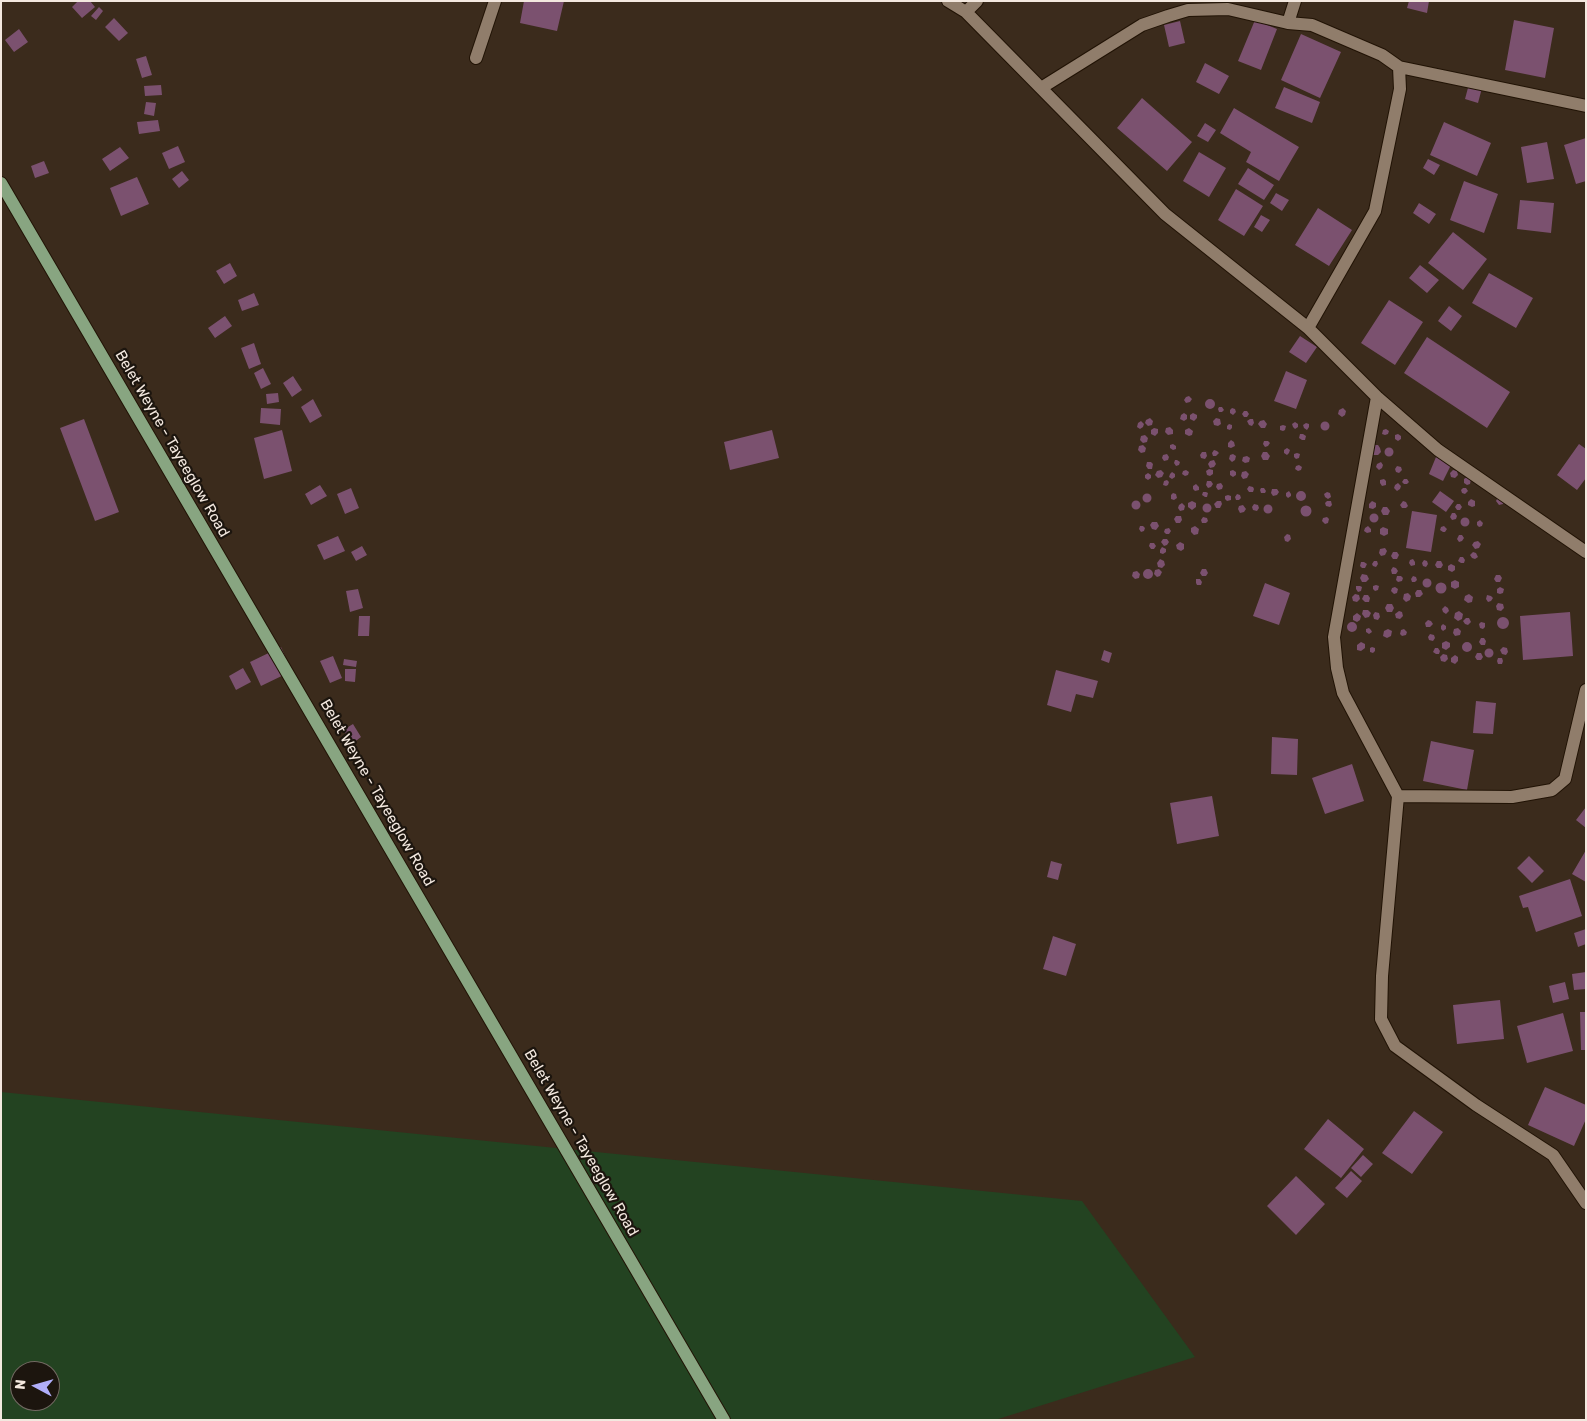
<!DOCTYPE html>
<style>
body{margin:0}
#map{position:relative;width:1587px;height:1421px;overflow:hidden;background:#3b2b1c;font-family:Rubik,sans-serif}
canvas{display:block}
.frame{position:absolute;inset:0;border:2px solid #f3e8df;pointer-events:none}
.north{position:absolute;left:10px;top:1361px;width:50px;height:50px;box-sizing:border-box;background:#1c150e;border:1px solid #726962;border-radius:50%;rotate:276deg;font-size:14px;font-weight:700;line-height:20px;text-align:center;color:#f3e8df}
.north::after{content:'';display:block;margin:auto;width:18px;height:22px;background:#b0aefa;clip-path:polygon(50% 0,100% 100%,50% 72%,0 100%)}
</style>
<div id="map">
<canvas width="1587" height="1421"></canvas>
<div class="frame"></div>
<div class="north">N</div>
</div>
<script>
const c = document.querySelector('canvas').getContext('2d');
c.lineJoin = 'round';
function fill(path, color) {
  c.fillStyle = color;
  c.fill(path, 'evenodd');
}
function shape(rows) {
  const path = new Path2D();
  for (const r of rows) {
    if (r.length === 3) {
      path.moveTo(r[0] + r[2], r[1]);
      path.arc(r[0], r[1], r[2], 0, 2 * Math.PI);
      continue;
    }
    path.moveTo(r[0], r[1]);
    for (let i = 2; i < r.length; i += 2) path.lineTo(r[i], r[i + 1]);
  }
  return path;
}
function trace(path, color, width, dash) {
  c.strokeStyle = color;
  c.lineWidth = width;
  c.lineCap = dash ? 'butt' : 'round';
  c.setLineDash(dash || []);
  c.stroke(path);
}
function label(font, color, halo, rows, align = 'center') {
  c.font = font + ' Rubik,sans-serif';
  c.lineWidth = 4.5;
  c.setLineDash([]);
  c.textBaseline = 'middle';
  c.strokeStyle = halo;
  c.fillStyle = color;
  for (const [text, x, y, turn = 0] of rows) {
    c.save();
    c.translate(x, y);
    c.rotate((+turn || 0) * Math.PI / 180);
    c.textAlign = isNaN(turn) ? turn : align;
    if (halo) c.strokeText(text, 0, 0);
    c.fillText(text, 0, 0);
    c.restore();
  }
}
fill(shape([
 [1,1092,1082,1201,1195,1357,995,1420,1,1420],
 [20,1371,50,1371,50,1401,20,1401]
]), '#234321');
fill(shape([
 [78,1,90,1,95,7,82,18,72,7],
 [524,1,564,1,557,31,520,23],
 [1409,1,1429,1,1427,13,1407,8],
 [99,7,103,11,96,20,91,16],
 [114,18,128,33,119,41,105,27],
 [1255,20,1277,29,1261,70,1238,61],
 [1514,20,1554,28,1545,78,1505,70],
 [1180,21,1185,43,1169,47,1164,25],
 [19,29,28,42,14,52,5,40],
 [1301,34,1341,52,1320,98,1281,80],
 [146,56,152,75,142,78,136,59],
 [1205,63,1229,76,1219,94,1196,82],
 [1469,84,1482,88,1478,103,1465,99],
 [161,85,162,95,145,96,144,86],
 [1284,87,1320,102,1312,123,1275,108],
 [1142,98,1192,142,1167,171,1117,128],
 [146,102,156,103,154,116,144,114],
 [1234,108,1299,147,1279,181,1246,162,1251,152,1220,133],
 [158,120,160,131,139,134,137,122],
 [1444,122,1491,143,1477,176,1430,155],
 [1205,123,1216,130,1208,142,1197,136],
 [1586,138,1586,181,1576,184,1564,145],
 [1547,142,1554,179,1527,183,1521,147],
 [178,146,185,162,169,169,162,153],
 [120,147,129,158,110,171,102,159],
 [1199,152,1226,168,1209,197,1183,181],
 [1428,159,1440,165,1434,175,1423,168],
 [44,161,49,173,35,178,31,166],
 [1248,168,1274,185,1264,200,1238,184],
 [182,171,189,180,179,188,172,179],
 [137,177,149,204,121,216,110,188],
 [1464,181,1498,194,1484,233,1450,220],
 [1236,189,1263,206,1244,236,1218,220],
 [1276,193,1289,200,1282,211,1270,203],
 [1520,200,1554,203,1551,233,1517,229],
 [1419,203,1436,214,1429,224,1413,213],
 [1318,208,1352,230,1329,266,1295,245],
 [1261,215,1270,220,1262,232,1254,227],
 [1453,232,1487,259,1463,290,1428,263],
 [230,263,237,276,224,284,216,271],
 [1420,265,1439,280,1427,293,1409,278],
 [1489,273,1533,298,1516,328,1472,303],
 [254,293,259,305,242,311,238,300],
 [1389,300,1423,322,1395,365,1361,343],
 [1449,306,1462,316,1451,331,1438,321],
 [225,316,232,326,215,338,208,328],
 [1300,336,1317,347,1306,363,1289,352],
 [1427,337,1510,392,1487,428,1404,373],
 [254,343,261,364,249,369,241,348],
 [263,368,271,384,261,389,254,373],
 [1286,371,1307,380,1296,409,1274,401],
 [293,376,302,390,292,397,283,383],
 [278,393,279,402,267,404,266,394],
 [1189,396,1192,399,1190,402,1186,403,1184,400,1186,397],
 [313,399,322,416,310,423,301,407],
 [1210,404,5],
 [1219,407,1222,407,1224,410,1222,412,1219,412,1218,409],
 [261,408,281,409,280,425,260,423],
 [1232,408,1235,409,1236,412,1233,415,1230,413,1230,410],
 [1343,408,1346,411,1345,415,1342,417,1338,414,1339,410],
 [1244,411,1247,411,1249,414,1247,417,1244,417,1242,414],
 [1184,413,1187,415,1187,419,1184,421,1180,419,1181,415],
 [1193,413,1197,415,1197,418,1194,421,1190,419,1190,415],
 [1150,418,1153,421,1152,425,1148,426,1145,423,1146,420],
 [1216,418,1220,419,1221,424,1218,426,1214,425,1213,421],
 [84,419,119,512,95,521,60,428],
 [1250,419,1253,419,1254,423,1252,426,1249,425,1247,421],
 [1264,420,1267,424,1265,428,1261,428,1258,424,1260,421],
 [1141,421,1144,424,1143,427,1140,429,1137,427,1138,423],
 [1325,426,4.5],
 [1295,422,1298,424,1298,427,1295,429,1293,427,1292,424],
 [1306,423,1309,424,1309,427,1307,430,1304,428,1303,425],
 [1229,424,1232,425,1232,428,1230,430,1227,429,1227,426],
 [1283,425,1286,426,1285,430,1283,431,1280,430,1280,426],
 [1170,427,1173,430,1173,434,1168,435,1165,432,1166,428],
 [1154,428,1158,429,1158,433,1155,436,1151,434,1151,430],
 [1189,428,1193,431,1192,435,1189,436,1185,434,1185,430],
 [1386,429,1389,431,1388,434,1385,435,1382,434,1383,430],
 [282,430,292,471,264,479,254,438],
 [772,430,779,458,730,470,724,442],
 [1300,434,1303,434,1306,436,1305,440,1302,440,1299,438],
 [1398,434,1401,436,1401,439,1398,441,1395,439,1395,435],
 [1145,435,1148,438,1147,442,1143,443,1140,440,1141,436],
 [1231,440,1234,442,1235,446,1231,448,1228,447,1228,443],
 [1264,441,1268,441,1270,443,1268,446,1265,447,1263,444],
 [1173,444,1176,446,1176,449,1173,450,1170,448,1170,445],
 [1579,444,1586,449,1586,478,1577,490,1557,475],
 [1143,445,1146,448,1145,452,1141,453,1138,450,1139,446],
 [1373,445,1378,445,1380,448,1381,452,1378,455,1373,455,1371,452],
 [1389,452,4.5],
 [1287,448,1290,450,1289,453,1287,455,1284,453,1284,450],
 [1214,450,1217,451,1219,453,1216,456,1213,456,1212,453],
 [1202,452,1206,452,1207,456,1205,459,1201,458,1200,455],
 [1263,452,1267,452,1270,456,1268,460,1263,460,1261,456],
 [1297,453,1300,454,1299,458,1296,459,1294,457,1294,454],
 [1167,454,1169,457,1168,460,1164,461,1162,458,1163,455],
 [1233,454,1236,456,1235,460,1232,462,1229,459,1230,455],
 [1247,456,1250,458,1249,462,1245,463,1242,461,1243,457],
 [1436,457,1451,465,1443,481,1429,474],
 [1175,460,1177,460,1180,462,1179,465,1176,466,1174,463],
 [1214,460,1216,464,1214,467,1210,468,1208,464,1210,461],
 [1147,462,1151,462,1153,464,1152,469,1148,469,1146,466],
 [1381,462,1383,465,1382,468,1379,470,1376,467,1377,464],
 [1299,465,1302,467,1301,470,1298,471,1295,469,1296,466],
 [1397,466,1401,467,1402,470,1399,473,1396,472,1395,469],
 [1209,469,1213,470,1213,474,1210,476,1207,475,1206,471],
 [1161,470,1164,473,1162,477,1158,478,1155,475,1157,471],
 [1186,470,1189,472,1188,475,1185,476,1182,474,1183,471],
 [1233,470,1236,472,1236,475,1233,477,1230,475,1230,471],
 [1453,470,1457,471,1458,475,1455,478,1451,477,1450,473],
 [1246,471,1249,474,1247,478,1243,479,1241,476,1242,472],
 [1172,472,1175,474,1175,477,1172,479,1169,477,1170,474],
 [1148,473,1151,475,1151,478,1148,480,1145,478,1145,475],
 [1467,477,1471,479,1470,484,1467,485,1464,483,1464,479],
 [1384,479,1386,481,1386,485,1382,486,1380,483,1380,480],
 [1404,479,1407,479,1409,482,1407,484,1404,484,1402,482],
 [1167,480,1169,482,1168,485,1166,486,1163,485,1164,481],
 [1207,481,1211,481,1213,484,1211,487,1208,488,1206,485],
 [1221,483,1223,486,1222,489,1218,490,1216,487,1217,484],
 [1398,483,1401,486,1400,489,1397,491,1394,488,1395,485],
 [1196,484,1199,487,1199,490,1195,491,1193,489,1193,486],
 [320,485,327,496,311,505,305,494],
 [1249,486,1253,487,1254,489,1253,492,1249,492,1247,489],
 [351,488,359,508,345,514,337,494],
 [1261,488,1264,488,1266,491,1265,493,1261,493,1260,490],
 [1463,488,1466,488,1468,491,1465,494,1462,493,1461,490],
 [1272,489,1277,489,1279,492,1277,495,1273,496,1271,493],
 [1289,491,1291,494,1291,496,1288,498,1286,496,1286,493],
 [1440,491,1454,501,1446,512,1432,502],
 [1301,496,5],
 [1203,492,1206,492,1208,493,1207,497,1205,497,1202,495],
 [1327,492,1330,493,1331,497,1328,499,1325,497,1324,494],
 [1173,493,1176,494,1177,498,1174,500,1171,499,1171,495],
 [1147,498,4.5],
 [1237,494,1240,495,1241,498,1239,500,1236,500,1235,497],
 [1228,495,1231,496,1231,500,1227,501,1225,499,1225,496],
 [1498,497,1505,500,1503,504,1499,505,1496,501],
 [1471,499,1475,501,1475,506,1472,507,1468,505,1468,502],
 [1136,505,4.5],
 [1192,501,1196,503,1196,507,1192,510,1188,507,1188,503],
 [1217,501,1221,501,1222,504,1220,508,1216,508,1214,504],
 [1327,501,1331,501,1332,505,1330,507,1326,506,1325,503],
 [1372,501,1376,503,1376,507,1373,509,1369,508,1369,504],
 [1403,501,1406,502,1408,506,1406,508,1402,508,1400,505],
 [1182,503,1185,506,1184,510,1180,511,1178,508,1179,505],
 [1207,508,4.5],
 [1254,504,1258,505,1259,508,1257,511,1253,510,1252,507],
 [1457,504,1460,504,1462,507,1460,510,1457,510,1455,507],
 [1268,509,4.5],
 [1243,505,1246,509,1244,512,1240,513,1238,509,1239,506],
 [1306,511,5.5],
 [1383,507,1387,507,1390,511,1388,515,1383,515,1381,511],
 [1412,511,1437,515,1431,552,1406,548],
 [1452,513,1455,513,1457,516,1456,519,1452,520,1450,517],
 [1374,518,4.5],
 [1176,516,1181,516,1182,520,1180,523,1176,523,1174,519],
 [1203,517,1207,518,1208,521,1206,523,1202,523,1201,520],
 [1327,517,1329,519,1328,523,1325,524,1322,521,1323,518],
 [1465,522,4.5],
 [1480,520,1483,523,1482,526,1479,527,1477,525,1477,522],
 [1152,522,1157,522,1159,526,1156,530,1152,529,1150,525],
 [1140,526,1143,526,1145,528,1144,531,1141,532,1139,529],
 [1195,526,1199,529,1198,534,1194,535,1191,532,1191,528],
 [1368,526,1371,529,1371,532,1367,533,1364,531,1365,528],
 [1444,526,1447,529,1445,532,1443,532,1440,530,1441,527],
 [1383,527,1388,529,1388,534,1384,536,1380,534,1380,529],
 [1169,528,1171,531,1169,534,1166,534,1164,532,1165,529],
 [1287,534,1290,535,1291,539,1288,542,1285,541,1284,537],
 [1459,535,1462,535,1464,538,1462,541,1459,542,1457,539],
 [338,536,345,551,324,560,317,545],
 [1163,539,1167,539,1169,542,1167,545,1164,546,1161,542],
 [1478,541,1481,544,1479,548,1475,549,1472,545,1474,542],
 [1180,542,1184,544,1184,549,1181,551,1177,549,1176,545],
 [1150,543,1154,543,1156,546,1154,549,1151,549,1149,546],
 [362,546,367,555,356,561,351,552],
 [1162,547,1166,549,1166,552,1163,554,1160,553,1160,550],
 [1385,548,1387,551,1385,555,1381,556,1379,553,1380,549],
 [1393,552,1397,552,1399,555,1397,559,1393,559,1391,556],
 [1473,552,1476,553,1478,557,1475,559,1472,558,1470,555],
 [1460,557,1463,557,1465,560,1464,563,1461,563,1458,561],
 [1160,559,1164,561,1165,565,1162,568,1158,567,1157,563],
 [1413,559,1415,562,1415,565,1411,566,1409,563,1410,560],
 [1424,560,1427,561,1428,564,1426,567,1423,566,1422,563],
 [1374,561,1377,561,1378,564,1376,567,1373,566,1372,564],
 [1437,561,1441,561,1443,565,1441,568,1437,568,1435,565],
 [1361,562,1364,562,1367,564,1365,568,1362,568,1360,566],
 [1451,564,1455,566,1455,570,1452,572,1448,570,1448,566],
 [1393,567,1396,568,1398,571,1396,574,1392,574,1391,570],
 [1159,569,1162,572,1160,576,1157,577,1154,574,1155,570],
 [1202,569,1206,569,1208,573,1206,576,1202,576,1200,573],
 [1148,574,5],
 [1137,571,1140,574,1139,578,1135,579,1132,576,1133,572],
 [1362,574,1367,575,1369,579,1366,582,1362,582,1360,578],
 [1496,575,1500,575,1502,578,1500,582,1496,582,1494,579],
 [1397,576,1401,576,1403,578,1402,581,1398,582,1396,580],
 [1413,576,1416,577,1417,580,1415,582,1412,582,1411,579],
 [1427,583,4.5],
 [1196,579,1200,579,1202,582,1201,585,1197,585,1196,583],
 [1455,580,1459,582,1459,587,1455,589,1451,587,1451,582],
 [1441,588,5.5],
 [1265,583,1290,593,1279,625,1253,616],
 [1376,585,1379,586,1378,590,1375,591,1373,589,1373,586],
 [1356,586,1360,586,1362,587,1361,591,1358,592,1356,589],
 [1395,587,1398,589,1397,593,1394,594,1391,591,1392,588],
 [1500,587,1504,589,1503,593,1500,594,1497,593,1497,589],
 [358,589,363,608,350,612,346,591],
 [1417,590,1421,590,1423,594,1420,597,1416,597,1415,593],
 [1408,593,1411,596,1410,600,1406,602,1403,599,1404,594],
 [1355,594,1359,595,1360,599,1357,602,1353,601,1352,597],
 [1469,594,1473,597,1472,602,1468,603,1464,600,1465,596],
 [1364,595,1368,595,1370,598,1369,602,1365,602,1362,599],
 [1487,595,1491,596,1493,598,1491,601,1488,602,1486,599],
 [1498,603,1503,604,1504,608,1501,611,1497,610,1496,606],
 [1387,604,1392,604,1394,608,1392,612,1387,612,1385,608],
 [1445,606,1448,608,1449,611,1446,614,1443,612,1442,609],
 [1363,610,1368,610,1371,613,1369,617,1365,618,1362,614],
 [1399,611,1402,612,1403,616,1400,619,1396,618,1395,614],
 [1459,611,1463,614,1462,619,1458,621,1454,618,1455,613],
 [1375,612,1379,613,1380,617,1378,620,1374,619,1373,615],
 [1570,612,1573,656,1523,660,1520,616],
 [1357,613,1361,616,1360,620,1357,622,1353,620,1353,616],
 [359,616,370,616,369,636,358,636],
 [1503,623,6],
 [1466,618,1469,618,1471,622,1468,625,1465,624,1463,621],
 [1428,620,1431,621,1433,624,1430,627,1426,627,1425,623],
 [1481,622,1485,623,1485,627,1483,629,1480,628,1479,624],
 [1352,627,5],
 [1443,624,1446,626,1446,629,1443,631,1441,629,1441,626],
 [1369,628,1371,630,1372,632,1369,634,1366,632,1366,629],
 [1458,628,1461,631,1460,635,1455,636,1453,633,1454,629],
 [1388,629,1392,631,1391,636,1387,638,1383,636,1384,631],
 [1404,629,1407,632,1406,635,1402,636,1400,634,1401,630],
 [1430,634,1434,635,1435,638,1433,641,1429,640,1428,637],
 [1481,638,1484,638,1486,641,1485,645,1481,645,1479,642],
 [1446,641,1450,643,1450,647,1446,650,1442,648,1442,643],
 [1361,642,1365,644,1365,648,1361,651,1357,650,1357,645],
 [1467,647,5],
 [281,647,292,671,261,686,250,662],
 [1372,647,1375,648,1375,651,1373,653,1370,652,1370,648],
 [1503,647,1507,648,1508,652,1506,655,1502,654,1500,650],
 [1435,648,1438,648,1440,651,1439,654,1436,654,1433,652],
 [1489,653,4.5],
 [1104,650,1112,653,1109,663,1101,660],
 [1477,653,1481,653,1483,657,1481,660,1477,660,1475,657],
 [1443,654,1447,655,1448,659,1445,662,1441,661,1440,657],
 [1455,655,1458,657,1458,661,1455,664,1451,662,1451,658],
 [333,656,342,678,330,683,320,661],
 [1498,658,1502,658,1503,661,1502,664,1498,664,1497,661],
 [344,659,357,661,356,667,343,665],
 [243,668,251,682,236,690,229,676],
 [345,669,356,669,355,682,345,681],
 [1056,670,1098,681,1093,698,1076,694,1071,712,1047,705],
 [1476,701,1496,703,1493,734,1473,733],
 [353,724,361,737,352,744,343,730],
 [1272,737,1298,739,1297,775,1271,774],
 [1431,741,1474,750,1467,790,1423,781],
 [1352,764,1364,801,1325,814,1312,778],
 [1212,796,1219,836,1177,844,1170,803],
 [1586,807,1586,828,1576,820],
 [1586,850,1586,882,1572,874],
 [1529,856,1544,871,1532,883,1517,868],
 [1051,861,1062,864,1058,880,1047,877],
 [1570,879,1582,916,1536,932,1528,907,1523,908,1519,896],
 [1586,929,1586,944,1578,947,1574,933],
 [1053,936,1076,944,1066,976,1043,969],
 [1586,972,1586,989,1574,990,1572,974],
 [1565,982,1569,999,1553,1003,1549,986],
 [1500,1000,1504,1039,1457,1044,1453,1005],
 [1580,1012,1586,1012,1586,1050,1581,1050],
 [1563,1013,1573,1051,1527,1063,1517,1026],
 [1545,1087,1586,1105,1586,1119,1574,1146,1528,1125],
 [1414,1111,1443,1132,1412,1174,1382,1153],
 [1328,1119,1364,1149,1341,1178,1304,1149],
 [1363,1155,1373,1164,1361,1177,1351,1168],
 [1351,1171,1362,1181,1347,1198,1335,1188],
 [1296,1176,1325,1204,1296,1235,1267,1206]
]), '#7b516f');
const minor = shape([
 [948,1,966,12,1165,214,1308,328,1377,397,1438,450,1586,552],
 [966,12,977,1],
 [1288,23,1312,25,1382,55,1399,67,1400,89,1375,211,1308,328],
 [476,58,495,1],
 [1399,67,1586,106],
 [1041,88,1142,25,1168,16,1188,10,1228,9,1288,23,1295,1],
 [1377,397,1334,637,1337,668,1343,693,1398,796,1382,976,1381,1019,1395,1046,1476,1105,1553,1155,1586,1203],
 [1398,796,1512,797,1552,790,1565,779,1586,690]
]);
const major = shape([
 [1,183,724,1420]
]);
trace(minor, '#211305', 14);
trace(major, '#211305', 14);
trace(minor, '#907d6b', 12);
trace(major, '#88a581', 12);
label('15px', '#f3e8df', '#1c150e', [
 ["Belet Weyne - Tayeeglow Road",172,444,60],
 ["Belet Weyne - Tayeeglow Road",377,793,60],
 ["Belet Weyne - Tayeeglow Road",581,1143,60]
]);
</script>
